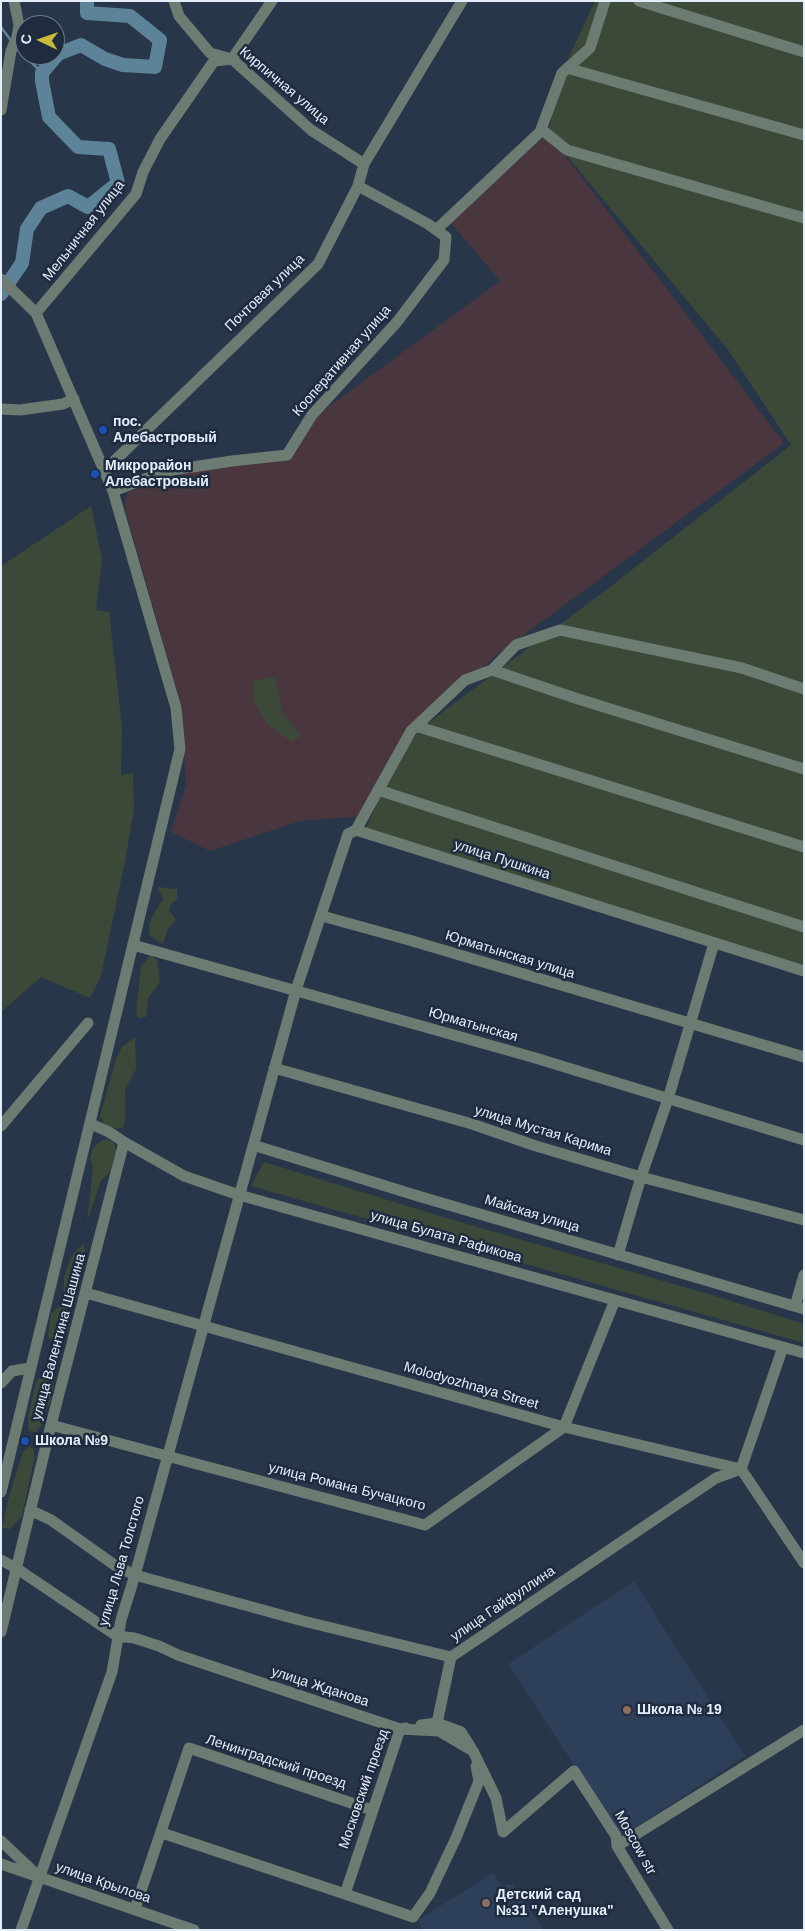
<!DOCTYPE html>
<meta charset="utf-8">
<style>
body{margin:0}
#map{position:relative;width:805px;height:1931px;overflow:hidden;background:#283649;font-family:Arial,sans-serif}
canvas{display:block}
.frame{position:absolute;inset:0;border:2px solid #e4edfa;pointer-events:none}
.north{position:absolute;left:15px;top:15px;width:50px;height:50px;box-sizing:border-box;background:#1f2b3f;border:1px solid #6e798a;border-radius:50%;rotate:273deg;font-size:14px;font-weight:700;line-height:20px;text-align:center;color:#e4edfa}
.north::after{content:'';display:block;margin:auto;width:18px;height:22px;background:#c9ba3a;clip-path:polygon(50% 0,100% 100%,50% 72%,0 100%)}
</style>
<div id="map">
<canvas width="805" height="1931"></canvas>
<div class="frame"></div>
<div class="north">С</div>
</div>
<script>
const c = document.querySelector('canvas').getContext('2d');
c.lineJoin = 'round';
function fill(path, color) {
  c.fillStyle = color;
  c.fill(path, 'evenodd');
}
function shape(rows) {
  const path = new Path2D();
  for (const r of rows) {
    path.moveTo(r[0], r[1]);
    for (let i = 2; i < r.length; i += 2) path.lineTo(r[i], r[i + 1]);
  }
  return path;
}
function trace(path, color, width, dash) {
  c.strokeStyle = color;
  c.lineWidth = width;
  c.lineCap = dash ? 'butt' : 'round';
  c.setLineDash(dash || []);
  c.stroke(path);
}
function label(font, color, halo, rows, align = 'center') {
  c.font = font + ' Arial,sans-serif';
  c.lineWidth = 5;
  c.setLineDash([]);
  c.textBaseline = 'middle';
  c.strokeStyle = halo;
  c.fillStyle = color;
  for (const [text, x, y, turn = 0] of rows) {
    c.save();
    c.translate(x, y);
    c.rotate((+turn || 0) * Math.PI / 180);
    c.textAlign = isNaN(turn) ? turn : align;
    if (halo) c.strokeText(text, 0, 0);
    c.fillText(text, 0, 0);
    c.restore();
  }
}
fill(shape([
 [634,1581,745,1756,625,1834,619,1834,508,1664],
 [493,1873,502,1886,513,1884,544,1930,423,1930,418,1920]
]), '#2e3f59');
fill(shape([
 [548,133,784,443,495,656,416,728,357,817,300,821,210,851,171,832,186,785,181,705,124,505,128,492,209,466,290,458,320,413,500,281,450,222]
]), '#49363f');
fill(shape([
 [595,1,804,1,804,971,364,833,389,776,420,729,610,587,791,445,729,351,548,133,563,70],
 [91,506,102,559,96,610,109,612,122,727,121,775,133,773,134,809,125,861,101,976,90,998,41,977,1,1012,1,566],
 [275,677,282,712,301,736,292,742,268,725,254,702,254,680],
 [158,887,177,889,177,899,171,904,169,910,176,920,167,930,163,944,150,936,149,927,152,917,163,899],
 [150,955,157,960,160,982,148,998,146,1017,138,1018,136,1012,141,967],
 [135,1037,136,1069,125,1090,125,1120,123,1127,116,1129,106,1126,100,1116,116,1059,122,1047],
 [107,1139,114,1143,116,1151,110,1172,101,1180,87,1222,93,1167,90,1158,93,1148,101,1141],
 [264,1162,443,1217,715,1296,804,1324,804,1343,251,1186],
 [84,1243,86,1258,75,1304,66,1315,65,1321,70,1324,68,1332,60,1334,57,1363,51,1351,56,1343,48,1337,51,1314,63,1302,64,1278,68,1265,73,1254],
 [47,1373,52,1378,54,1385,49,1405,44,1414,43,1423,36,1432,29,1431,28,1418,36,1381,42,1375],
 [30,1446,34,1451,34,1459,22,1516,10,1529,2,1528,8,1500,23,1452]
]), '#3c4938');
trace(shape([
 [1,27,12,42],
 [17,48,42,73]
]), '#5d8398', 2.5);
trace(shape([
 [1,294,22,263,27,229,41,208,68,196,88,207,118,183,109,149,78,147,49,117,42,81,42,73,58,54,81,45,105,59,123,65,155,67,160,40,130,16,87,13,87,1]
]), '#5d8398', 14);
trace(shape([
 [174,1,179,16,210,53,232,59,311,130,364,164],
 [639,1,804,52],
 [567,68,804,135],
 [1,110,11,51,17,37,19,25,14,1],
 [541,129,567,150,804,218],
 [436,230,540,132,562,73,590,48,605,1],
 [1,279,36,313,113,491,176,708,180,749,1,1492],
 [36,313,136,194,143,172,160,139,214,61,232,59,272,1],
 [1,409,20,410,63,404,74,399],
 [105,470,318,264,358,186,364,164,462,1],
 [113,491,166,471,232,461,287,455,312,415,397,322,444,260,446,237,428,224,358,186],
 [492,670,516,645,560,630,742,668,804,689],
 [416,726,804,847],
 [378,790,804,927],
 [356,830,411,731,465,680,492,670,575,698,804,769],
 [322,916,409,940,804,1057],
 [133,945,532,1057,804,1140],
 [274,1068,472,1124,536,1146,641,1177,804,1220],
 [91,1124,109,1132,124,1142,184,1176,239,1195,804,1353],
 [1,1126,88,1023],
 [253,1145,418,1196,804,1309],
 [618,1255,641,1177,668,1099,714,943],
 [86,1293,564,1427,741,1469,804,1563],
 [795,1306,804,1275],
 [1,1383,12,1371,30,1368],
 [51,1425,425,1525,564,1427,615,1300],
 [30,1510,51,1520,116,1566,135,1575,303,1621,451,1657,716,1478,741,1469,783,1347],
 [1,1560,16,1568,117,1636,134,1638,159,1646,178,1655,400,1729,439,1731,473,1751,496,1798,503,1832,574,1771,616,1836,617,1846,668,1930],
 [1,1632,51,1425,124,1142],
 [437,1723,461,1732,471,1748],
 [421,1725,437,1723,451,1657],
 [406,1728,400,1729,345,1894,413,1917,430,1893,456,1838,479,1781,476,1766],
 [162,1833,345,1894],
 [1,1841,34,1872],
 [617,1846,804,1730],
 [1,1864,194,1930],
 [135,1909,189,1748,372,1810],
 [21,1930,112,1672,121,1620,135,1575,296,990,348,834,356,830,804,971]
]), '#6c7c72', 11);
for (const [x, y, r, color] of [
 [103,430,5,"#1a4fb4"],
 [95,474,5,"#1a4fb4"],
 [25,1441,5,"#1a4fb4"],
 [627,1710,5,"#8d6e63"],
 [486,1903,5,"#8d6e63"]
]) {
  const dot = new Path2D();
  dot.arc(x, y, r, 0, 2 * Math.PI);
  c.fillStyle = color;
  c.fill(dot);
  trace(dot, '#1f2b3f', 2);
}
label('14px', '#e4edfa', '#1f2b3f', [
 ["Кирпичная улица",284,86,40],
 ["Мельничная улица",84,231,-52],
 ["Почтовая улица",265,293,-44],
 ["Кооперативная улица",342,361,-49],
 ["улица Пушкина",502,860,18],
 ["Юрматынская улица",510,955,17],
 ["Юрматынская",473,1025,16],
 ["улица Мустая Карима",543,1131,17],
 ["Майская улица",532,1214,17],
 ["улица Булата Рафикова",446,1237,16],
 ["улица Валентина Шашина",59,1337,-75],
 ["Molodyozhnaya Street",471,1386,16],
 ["улица Романа Бучацкого",347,1487,14],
 ["улица Льва Толстого",122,1561,-74],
 ["улица Гайфуллина",503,1604,-34],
 ["улица Жданова",320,1687,18],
 ["Ленинградский проезд",276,1762,18],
 ["Московский проезд",364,1789,-71],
 ["Moscow str",635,1843,61],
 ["улица Крылова",103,1883,19]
]);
label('bold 14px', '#e4edfa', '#1f2b3f', [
 ["пос.",113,422],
 ["Алебастровый",113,438],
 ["Микрорайон",105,466],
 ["Алебастровый",105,482],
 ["Школа №9",35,1441],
 ["Школа № 19",637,1710],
 ["Детский сад",496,1895],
 ["№31 \"Аленушка\"",496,1911]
], 'left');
</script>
